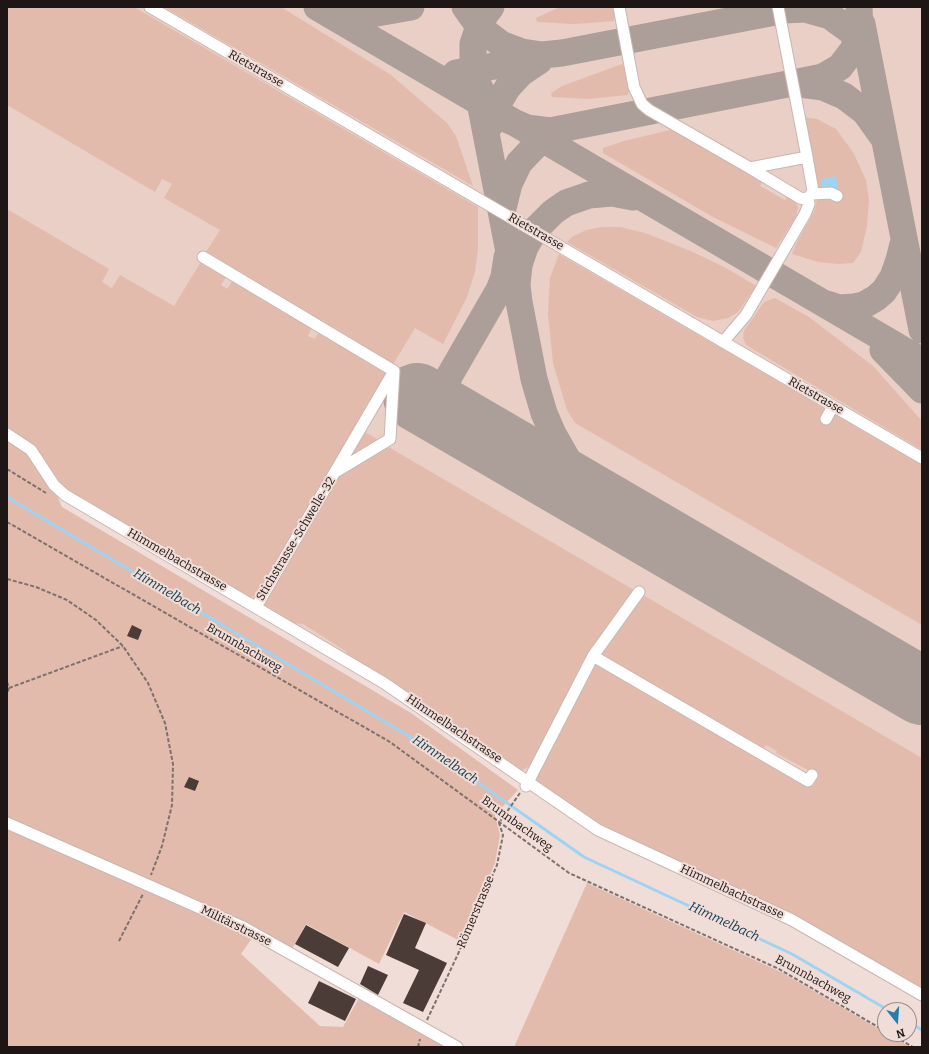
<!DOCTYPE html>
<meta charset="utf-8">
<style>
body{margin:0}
#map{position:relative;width:929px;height:1054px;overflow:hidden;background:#f0ddd7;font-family:Bitter,serif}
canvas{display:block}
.frame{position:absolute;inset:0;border:8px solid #1d1614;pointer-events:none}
.north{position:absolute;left:877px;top:1002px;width:40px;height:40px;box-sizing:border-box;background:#f0ddd7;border:1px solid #9c8d89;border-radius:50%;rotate:163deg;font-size:11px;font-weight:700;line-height:16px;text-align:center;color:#1d1614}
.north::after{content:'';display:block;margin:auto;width:14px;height:18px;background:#247fad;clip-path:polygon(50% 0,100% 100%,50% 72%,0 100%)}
</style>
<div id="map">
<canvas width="929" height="1054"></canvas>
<div class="frame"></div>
<div class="north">N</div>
</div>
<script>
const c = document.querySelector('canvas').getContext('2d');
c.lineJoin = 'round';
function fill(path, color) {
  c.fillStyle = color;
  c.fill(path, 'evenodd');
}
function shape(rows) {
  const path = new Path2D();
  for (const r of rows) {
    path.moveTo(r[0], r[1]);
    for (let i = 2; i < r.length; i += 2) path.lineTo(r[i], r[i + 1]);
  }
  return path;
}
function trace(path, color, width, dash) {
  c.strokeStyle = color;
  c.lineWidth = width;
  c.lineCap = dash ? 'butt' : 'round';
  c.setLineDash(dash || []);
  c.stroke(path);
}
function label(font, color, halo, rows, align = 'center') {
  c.font = font + ' Bitter,serif';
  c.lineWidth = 4;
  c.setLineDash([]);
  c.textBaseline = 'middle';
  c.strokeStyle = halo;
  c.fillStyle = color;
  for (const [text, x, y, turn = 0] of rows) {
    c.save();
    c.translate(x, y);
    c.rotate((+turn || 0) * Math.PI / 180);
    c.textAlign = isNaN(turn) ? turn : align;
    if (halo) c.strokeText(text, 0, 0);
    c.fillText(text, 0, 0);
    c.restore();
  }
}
fill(shape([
 [7,7,922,7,922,1002,789,925,586,829,418,711,372,682,78,509,29,455,7,441]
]), '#e9cfc5');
fill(shape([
 [7,7,134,7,478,207,478,249,475,272,467,297,443,344,415,328,392,366,204,255,220,230,164,198,172,184,162,179,155,192,7,105],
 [164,7,281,7,391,75,447,123,456,136,473,186],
 [560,7,615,7,617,17,614,18,614,21,590,23,573,24,537,22,536,18],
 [622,64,623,66,626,66,632,91,628,92,628,95,588,99,552,97,551,93,562,86],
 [803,117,817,119,836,129,853,152,866,180,869,200,867,226,861,252,853,263,838,264,818,262,792,254,797,242,814,212,817,200,819,198,840,198,839,190,817,189],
 [674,129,763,180,760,186,785,200,788,196,794,200,798,207,796,217,776,248,713,217,603,153,603,148,624,141],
 [7,209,109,269,102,282,112,288,120,275,174,306,202,260,227,275,221,285,227,289,234,279,313,325,308,336,315,339,320,330,390,372,261,594,249,598,75,496,63,486,33,444,7,429],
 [602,227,621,227,648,234,693,252,728,269,756,286,738,312,728,318,713,321,697,317,567,242,572,237,586,230],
 [559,254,922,465,922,625,575,423,567,410,553,363,548,314,550,278],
 [775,298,809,317,873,366,922,421,922,450,746,345,743,338,744,331,764,302],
 [365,432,380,441,342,464,360,433],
 [7,441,18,447,33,460,42,477,56,493,62,507,411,713,518,790,495,815,500,835,495,863,462,942,404,912,379,964,306,924,292,949,257,931,241,954,320,1026,343,1027,359,998,445,1047,7,1047],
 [385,445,634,590,583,661,530,766,522,770,401,687,351,658,344,650,303,624,291,623,263,606,341,471],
 [643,595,922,758,922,990,825,932,780,908,599,825,537,781,536,774,595,661,601,663,813,786,819,776,776,753,777,751,766,745,762,749,599,655],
 [587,883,783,973,910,1047,514,1047]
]), '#e3bbac');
fill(shape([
 [836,176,839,198,829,200,828,198,825,199,821,179]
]), '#9ed3f4');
trace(shape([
 [7,497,429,748,584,857,792,954,888,1010],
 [909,1022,922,1030]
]), '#9ed3f4', 3);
trace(shape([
 [317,7,922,361],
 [465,7,480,28,501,44,522,52,542,55,562,53,801,7],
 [491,7,481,20,473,44,473,71,480,89,493,108,506,119,527,128,550,131,823,77,840,67,853,50,860,32,859,7],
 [784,10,805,9,830,16,852,32,866,52],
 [331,12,360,16,411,7],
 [862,24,922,330],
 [456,73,538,58],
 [800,84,823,87,844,96,865,112,882,136],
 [478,92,514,278],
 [490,125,497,105,508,87,521,73,539,61],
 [633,197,612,193,589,195,566,203,553,212,535,230,525,247,519,265,517,285,519,302,534,379,544,413,553,434,570,464,591,490,613,510,638,525],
 [503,208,509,184,519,163,537,144,557,132],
 [827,304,839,308,854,307,864,305,876,298,884,291,893,277,899,260,903,244],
 [883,350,922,390],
 [432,406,499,290,504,277,507,257]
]), '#ac9e98', 27);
trace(shape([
 [417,397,922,691]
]), '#ac9e98', 68);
fill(shape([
 [132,625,142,630,138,640,127,636],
 [189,777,199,781,195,791,184,787],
 [404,914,426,923,415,948,447,963,423,1012,403,1003,419,970,386,955],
 [306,925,349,948,338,967,295,944],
 [368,966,388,975,378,995,360,984],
 [319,981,356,999,345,1021,308,1003]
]), '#4b3c37');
const minor = shape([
 [150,7,922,458],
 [619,7,634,87,642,104,649,110,750,168,807,157,778,7],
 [750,168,800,198,805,199,810,196,813,191,807,157],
 [812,194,831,193,837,196],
 [203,257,394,371],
 [723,342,746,315,805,214,809,204,808,198],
 [826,419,833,406],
 [7,434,31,450,54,485,65,495,384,683,598,830,792,920,922,995],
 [256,607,394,371,390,439,337,471],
 [593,656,808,781,812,775],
 [526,786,593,656,639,592],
 [7,823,243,927,457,1047]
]);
trace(minor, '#c8b6b0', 13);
trace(shape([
 [7,469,46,493],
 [7,522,390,742,569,873,779,969,885,1031],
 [7,579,36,587,67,600,96,620,123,646,148,683,165,723,173,764,172,805,162,846,151,875],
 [7,682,9,688,7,694],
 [9,688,123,646],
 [119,941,143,894],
 [427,1020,458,954,497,865,503,835,499,823,520,793],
 [890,1034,913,1047],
 [418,1047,420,1039]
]), '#7d716d', 2, [4, 2]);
trace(minor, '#fff', 11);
label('12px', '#1d1614', '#f0ddd7', [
 ["Rietstrasse",256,69,30],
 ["Rietstrasse",536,232,30],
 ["Rietstrasse",816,396,30],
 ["Stichstrasse-Schwelle-32",296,539,-59],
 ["Himmelbachstrasse",177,560,30],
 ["Brunnbachweg",244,648,30],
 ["Himmelbachstrasse",454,729,34],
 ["Brunnbachweg",517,824,36],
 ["Himmelbachstrasse",732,892,25],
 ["Römerstrasse",476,912,-67],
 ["Militärstrasse",236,926,26],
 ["Brunnbachweg",813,979,29]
]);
label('italic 13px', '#0c384f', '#f0ddd7', [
 ["Himmelbach",167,592,31],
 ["Himmelbach",445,760,34],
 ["Himmelbach",724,922,25]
]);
</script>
